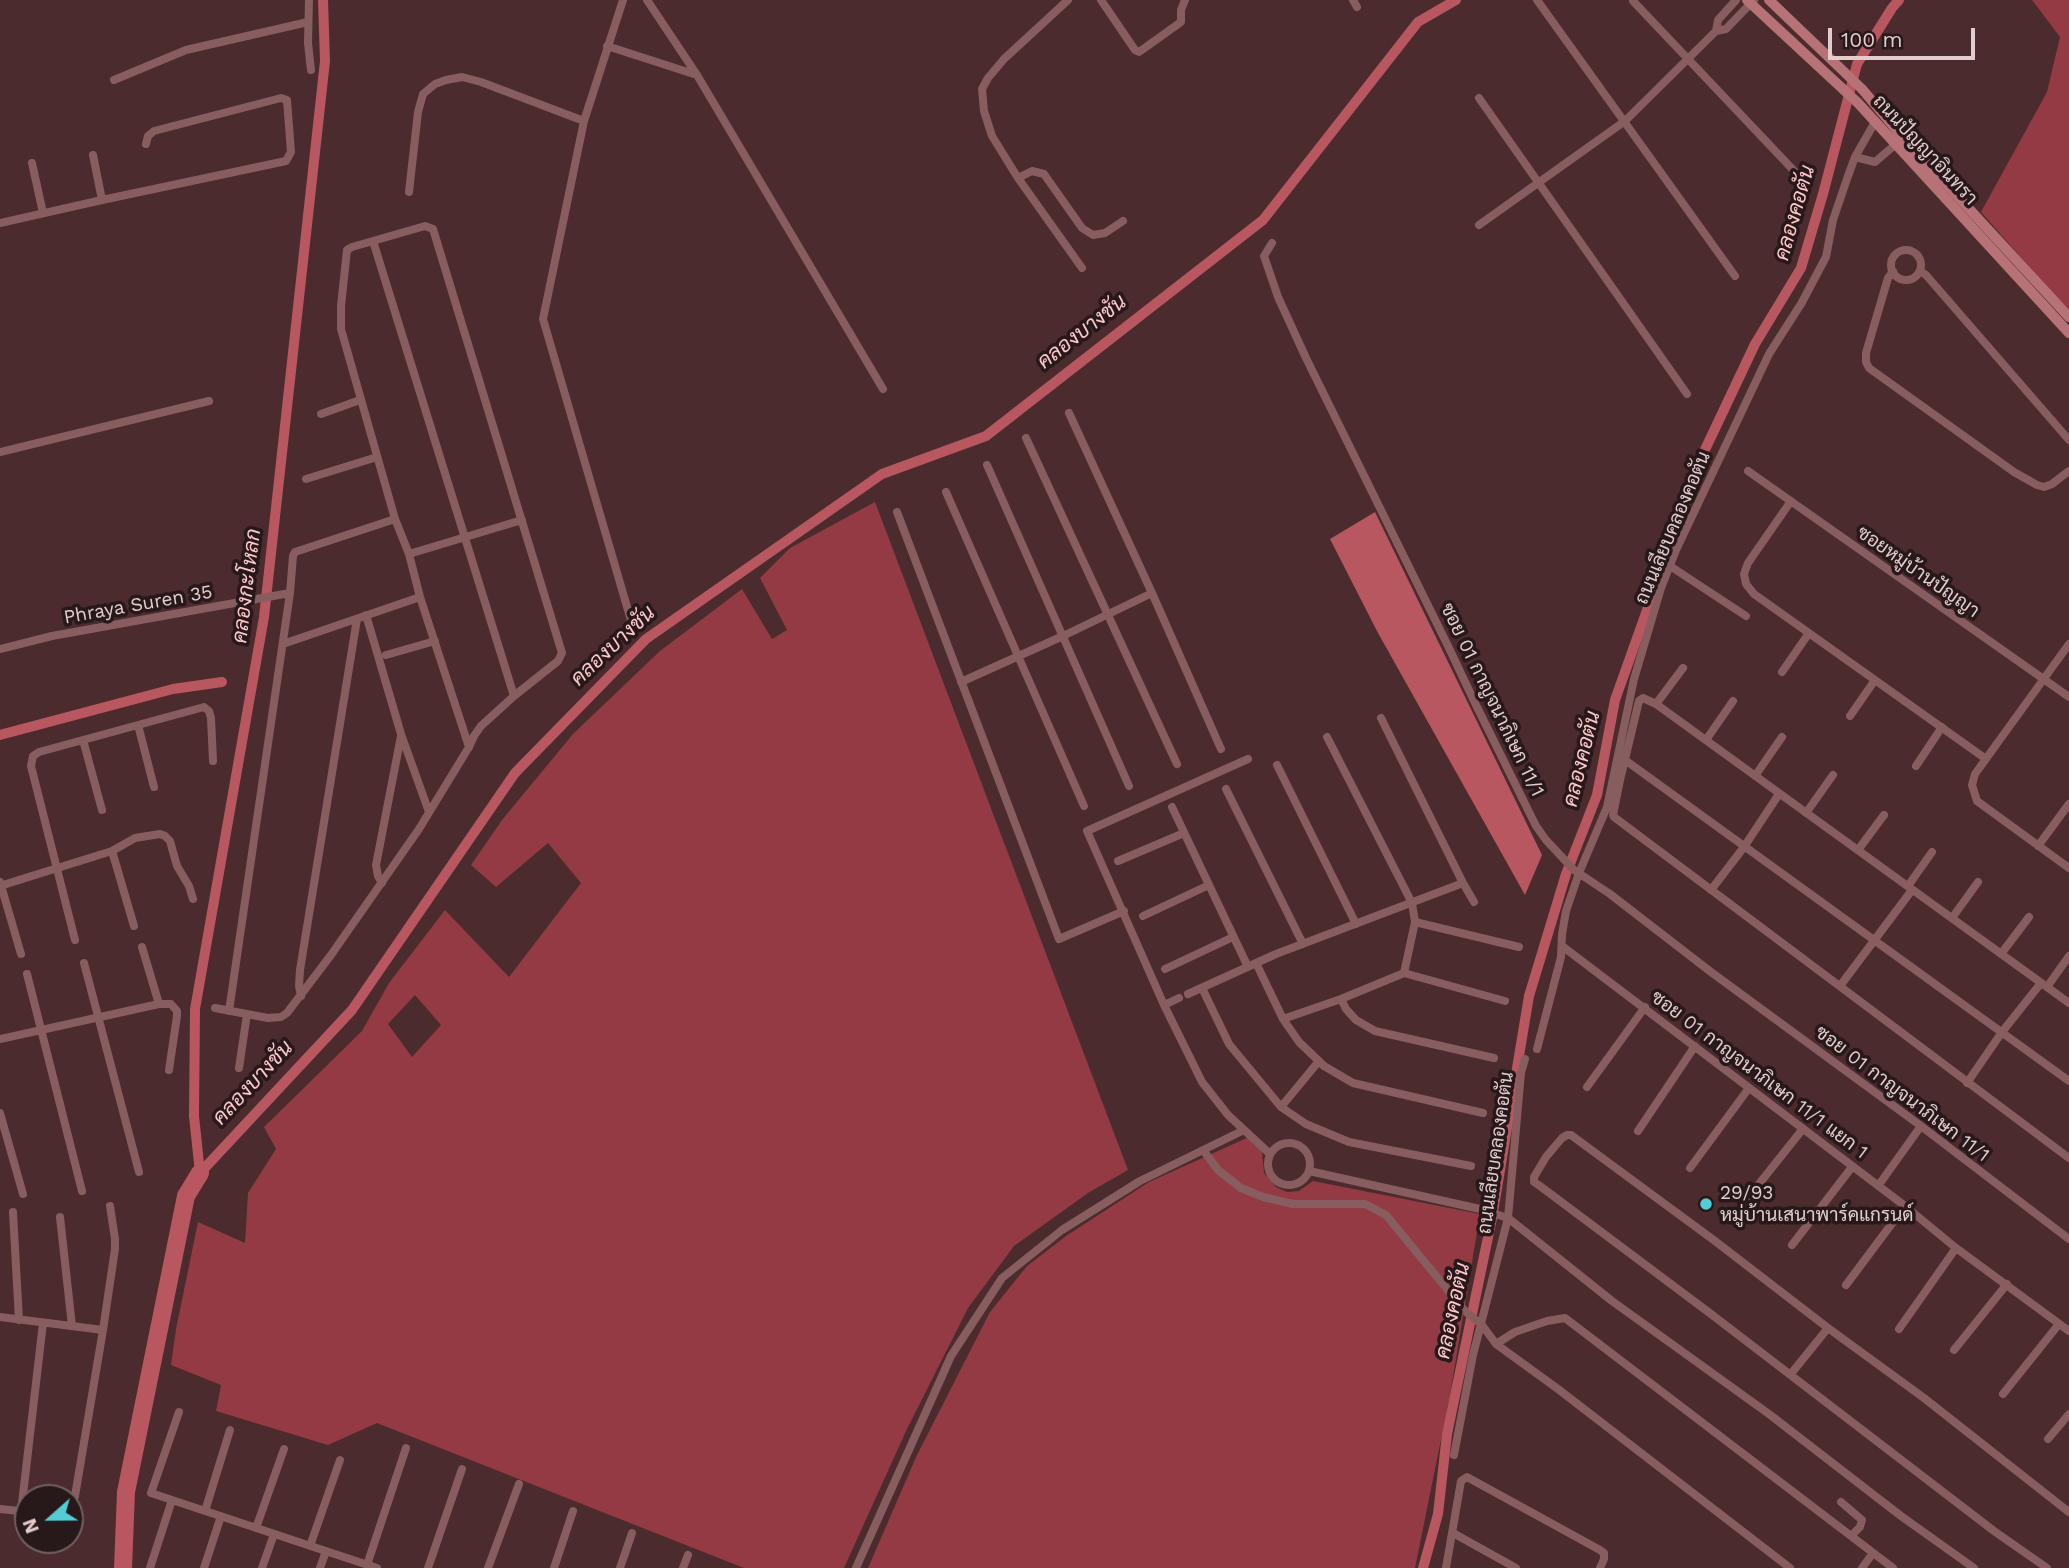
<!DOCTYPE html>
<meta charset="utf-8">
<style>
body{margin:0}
#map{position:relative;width:2069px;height:1568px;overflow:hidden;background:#4b2b2d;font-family:"Work Sans",sans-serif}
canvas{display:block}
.north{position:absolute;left:14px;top:1484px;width:70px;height:70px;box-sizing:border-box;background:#271819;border:2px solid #726061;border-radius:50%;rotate:249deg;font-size:19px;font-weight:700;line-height:28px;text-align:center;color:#e2cccd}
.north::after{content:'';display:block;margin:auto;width:24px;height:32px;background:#52ccd5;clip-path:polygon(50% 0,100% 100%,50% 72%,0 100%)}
.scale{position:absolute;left:1828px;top:28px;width:147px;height:32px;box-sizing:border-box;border:4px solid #e2cccd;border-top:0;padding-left:9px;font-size:21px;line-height:24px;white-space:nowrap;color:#e2cccd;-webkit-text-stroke:5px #271819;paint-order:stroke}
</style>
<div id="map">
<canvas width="2069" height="1568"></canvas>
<div class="north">N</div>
<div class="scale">100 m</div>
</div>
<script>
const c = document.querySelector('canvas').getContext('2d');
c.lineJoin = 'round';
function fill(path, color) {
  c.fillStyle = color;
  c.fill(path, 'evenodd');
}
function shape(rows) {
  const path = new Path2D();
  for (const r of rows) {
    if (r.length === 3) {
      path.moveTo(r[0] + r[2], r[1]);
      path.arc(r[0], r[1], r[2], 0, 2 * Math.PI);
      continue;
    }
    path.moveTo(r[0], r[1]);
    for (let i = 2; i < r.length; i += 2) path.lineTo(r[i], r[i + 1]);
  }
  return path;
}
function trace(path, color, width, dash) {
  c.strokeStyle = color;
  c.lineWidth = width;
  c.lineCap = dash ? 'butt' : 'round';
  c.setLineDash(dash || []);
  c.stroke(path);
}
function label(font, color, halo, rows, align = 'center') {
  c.font = font + ' "Work Sans",Sarabun,sans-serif';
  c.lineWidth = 7;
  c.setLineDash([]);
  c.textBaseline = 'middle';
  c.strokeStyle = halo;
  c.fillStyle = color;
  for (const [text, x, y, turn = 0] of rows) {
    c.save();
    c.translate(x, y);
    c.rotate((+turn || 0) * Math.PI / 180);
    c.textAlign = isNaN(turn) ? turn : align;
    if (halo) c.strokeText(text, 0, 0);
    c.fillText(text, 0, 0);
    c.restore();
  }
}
fill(shape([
 [2032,0,2069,0,2069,312,1981,212,2047,92,2060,37],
 [875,502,1128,1170,1088,1193,1014,1246,968,1308,907,1429,844,1568,744,1568,377,1423,328,1445,216,1411,221,1385,171,1365,176,1329,198,1222,245,1243,248,1193,276,1149,264,1127,362,1031,389,983,445,910,509,977,581,883,548,843,496,887,471,865,502,820,573,734,660,651,742,589,772,639,787,630,760,578,790,548],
 [415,995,441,1025,412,1057,388,1024],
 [1249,1137,1262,1152,1264,1173,1276,1187,1287,1192,1299,1191,1313,1181,1480,1214,1450,1395,1415,1568,868,1568,917,1455,990,1312,1027,1266,1066,1236,1149,1182]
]), '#933a45');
fill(shape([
 [1375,512,1542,855,1525,895,1378,633,1330,539]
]), '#b85760');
trace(shape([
 [0,735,173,689,222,682],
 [200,1173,352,1010,515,773,646,639,882,474,986,436,1263,220,1418,22,1456,0],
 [200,1173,194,1116,195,1009,264,617,325,61,323,0],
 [1423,1568,1438,1514,1447,1434,1492,1218,1529,996,1566,874,1597,795,1615,700,1702,456,1755,344,1801,268,1823,194,1857,64,1892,8,1899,0]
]), '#b85760', 10);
trace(shape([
 [123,1568,126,1492,186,1196,200,1173]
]), '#b85760', 18);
trace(shape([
 [309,0,308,43,311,70],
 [623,0,584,121,543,319,630,617],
 [647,0,697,75,883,389],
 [1068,0,1004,59,988,78,982,89,984,111,992,136,1018,178,1082,268],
 [1101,0,1135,50,1139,52,1181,22,1181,10,1185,0],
 [1353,0,1357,7],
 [1537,0,1735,276],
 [1633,1,1798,175],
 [1716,31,1718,20,1736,0],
 [607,46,697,75],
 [114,80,186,50,308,22],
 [1479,98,1687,394],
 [1855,157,1875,162,1896,144],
 [32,163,43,213],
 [1018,178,1032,171,1044,174,1082,228,1093,235,1105,233,1123,221],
 [409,192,418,112,423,94,435,84,446,80,462,77,481,82,584,121],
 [102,200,286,161,291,152,287,100,281,98,154,131,148,136,146,144],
 [0,223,102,200,93,155],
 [1479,225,1625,121,1716,31,1726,29,1754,0],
 [373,241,514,696],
 [1272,243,1264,256,1278,297,1306,358,1448,646,1476,705,1536,826,1546,840,1574,870,1610,894,1711,972,1921,1126,2069,1239],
 [1906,265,15],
 [1893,271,1888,278,1866,353,1866,362,1869,368,2014,472,2037,485,2044,487,2052,484,2069,471],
 [1920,271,1926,275,2069,440],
 [1069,413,1152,593,1221,749],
 [321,414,360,400],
 [1026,438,1177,764],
 [0,452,209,401],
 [987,465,1129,786],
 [1748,471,2069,697],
 [306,479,377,457],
 [946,492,1084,806],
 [1791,501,1748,563,1744,574,1746,584,1754,594,1986,759],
 [897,512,1059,939,1124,911],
 [409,554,522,520],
 [1670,566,1746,616],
 [290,593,293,556,295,552,395,519],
 [366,615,401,734,429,812],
 [283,644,420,597],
 [2069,644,1975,774,1972,785,1977,801,2069,868],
 [0,649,52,636,290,593,229,1011],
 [386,655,435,641],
 [1782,672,1809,633],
 [961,682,1063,636,1152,593],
 [1656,704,1683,668],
 [1850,716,1875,680],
 [138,725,154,787],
 [1327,737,1412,903,1415,922,1404,973],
 [83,740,102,810],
 [1706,740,1733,701],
 [1248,759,1087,831,1164,1005,1202,1082,1228,1115,1270,1154],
 [1625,760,2069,1081],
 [1277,765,1356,924],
 [1916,766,1942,727],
 [1755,776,1782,737],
 [1226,789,1303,944],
 [1172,807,1248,967],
 [1806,813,1833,775],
 [2038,846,2069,804],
 [1858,850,1884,815],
 [112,851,134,926],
 [1118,861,1184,833],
 [0,882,21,954],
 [382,883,378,876,376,865,401,736],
 [1463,883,1474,902],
 [0,886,112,851,135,838,160,834,165,836,170,841,177,866,189,886,193,899],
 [1908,886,1932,852],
 [1711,890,1744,847,1779,794],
 [1143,916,1209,885],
 [1952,918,1978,882],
 [1415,922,1519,947],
 [75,940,31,766,33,756,39,752,204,707,209,711,211,718,213,761],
 [1562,946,1905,1206,1956,1248,2069,1331],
 [142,947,159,1004],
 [2001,954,2029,917],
 [84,963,139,1172],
 [1256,963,1283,1019,1299,1042,1324,1066,1353,1083,1483,1113],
 [1165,969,1233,937],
 [27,974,82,1191],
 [1840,986,1912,890],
 [2047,987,2069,956],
 [1202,988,1229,1044,1281,1107,1306,1124,1349,1142,1471,1166],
 [1188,994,1276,954,1463,883,1381,718],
 [301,996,299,986,300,970,357,619],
 [1341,999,1346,1009,1356,1020,1375,1031,1494,1058],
 [2069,1003,1656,704,1643,698,1639,701,1620,780,1613,815,1614,817,2069,1158],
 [1164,1005,1179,998],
 [215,1008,268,1018,281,1017,287,1013,331,955,419,829,469,747,474,736,481,726,514,696,558,661,562,653,433,229,425,226,352,247,347,250,341,306,341,329,395,519,409,554,420,597,469,747],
 [1283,1019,1341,999,1404,973,1505,1001],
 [0,1039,159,1004,171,1004,177,1011,177,1016,169,1070],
 [1537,1049,1561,957,1562,934,1566,911,1579,873,1607,807,1634,679,1661,588,1676,550,1769,354,1801,304,1826,257,1833,220,1848,176,1855,157,1875,122],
 [239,1068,247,1014],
 [1967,1083,2002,1032,2041,983],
 [1587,1087,1645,1007],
 [1281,1107,1319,1061],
 [0,1113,23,1194],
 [1638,1131,1695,1046],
 [1289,1164,21],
 [1203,1150,1218,1170,1241,1188,1263,1197,1293,1204,1365,1204,1386,1215,1465,1311,1482,1325,1496,1344,1558,1389,1790,1568],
 [1690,1168,1749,1088],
 [1309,1171,1480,1209,1508,1218,1612,1301,1769,1414,1901,1516,1974,1568],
 [1878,1186,1921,1126],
 [1743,1204,1802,1130],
 [13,1212,19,1320],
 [60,1217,72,1326],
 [1792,1245,1852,1167],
 [1846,1285,1905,1206],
 [0,1317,103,1330],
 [1899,1329,1956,1248],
 [1496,1344,1515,1332,1547,1321,1565,1318,1893,1568],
 [1954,1350,2007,1284],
 [1790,1375,1828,1328],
 [2003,1394,2059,1324],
 [179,1412,151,1493,377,1568],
 [2048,1439,2069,1414],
 [1454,1455,1473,1355,1508,1218,1521,1073,1525,1059],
 [1841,1502,1862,1520,1860,1527,1851,1536],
 [70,1508,75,1496,103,1330,115,1249,115,1239,110,1206],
 [0,1509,28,1512],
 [205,1511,230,1430],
 [21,1512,43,1323],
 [256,1528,284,1449],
 [1453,1533,1516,1568],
 [310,1546,340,1460],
 [367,1565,406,1448],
 [150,1568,172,1500],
 [204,1568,221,1516],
 [262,1568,274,1534],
 [320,1568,326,1551],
 [428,1568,462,1469],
 [488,1568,519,1484],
 [554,1568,573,1511],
 [620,1568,632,1533],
 [683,1568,688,1555],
 [856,1568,951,1356,1002,1278,1062,1230,1140,1181,1244,1130],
 [1446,1568,1461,1481,1467,1477,1600,1550,1604,1553,1604,1559,1600,1568],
 [1862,1568,1873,1553],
 [2047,1568,1994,1531,1711,1314,1540,1186,1534,1182,1534,1177,1546,1157,1562,1138,1567,1135,1571,1135,1715,1241,1828,1328,1924,1398,2069,1512]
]), '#885d60', 8);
trace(shape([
 [1747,0,1858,103,2069,333],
 [1769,0,1862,89,1900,134,2069,317]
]), '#b67276', 10);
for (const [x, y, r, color] of [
 [1706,1204,7,"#52ccd5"]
]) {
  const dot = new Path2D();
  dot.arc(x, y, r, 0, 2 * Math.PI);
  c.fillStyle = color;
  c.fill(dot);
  trace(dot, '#271819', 2.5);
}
label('19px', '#e2cccd', '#271819', [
 ["ถนนปัญญาอินทรา",1925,150,47],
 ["ถนนเลียบคลองคอตัน",1673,528,-67],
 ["ซอยหมู่บ้านปัญญา",1918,572,35],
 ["Phraya Suren 35",138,605,-10],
 ["ซอย 01 กาญจนาภิเษก 11/1",1492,700,64],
 ["ซอย 01 กาญจนาภิเษก 11/1 แยก 1",1759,1075,37],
 ["ซอย 01 กาญจนาภิเษก 11/1",1902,1094,37],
 ["ถนนเลียบคลองคอตัน",1496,1153,-82]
]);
label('19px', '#e2cccd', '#271819', [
 ["29/93",1720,1193],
 ["หมู่บ้านเสนาพาร์คแกรนด์",1720,1215]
], 'left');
label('italic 21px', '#fec8ca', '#271819', [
 ["คลองคอตัน",1795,213,-74],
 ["คลองบางชัน",1082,332,-38],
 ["คลองกะโหลก",247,586,-83],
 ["คลองบางชัน",613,646,-43],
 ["คลองคอตัน",1582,759,-76],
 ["คลองบางชัน",253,1083,-47],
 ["คลองคอตัน",1453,1311,-78]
]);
</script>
